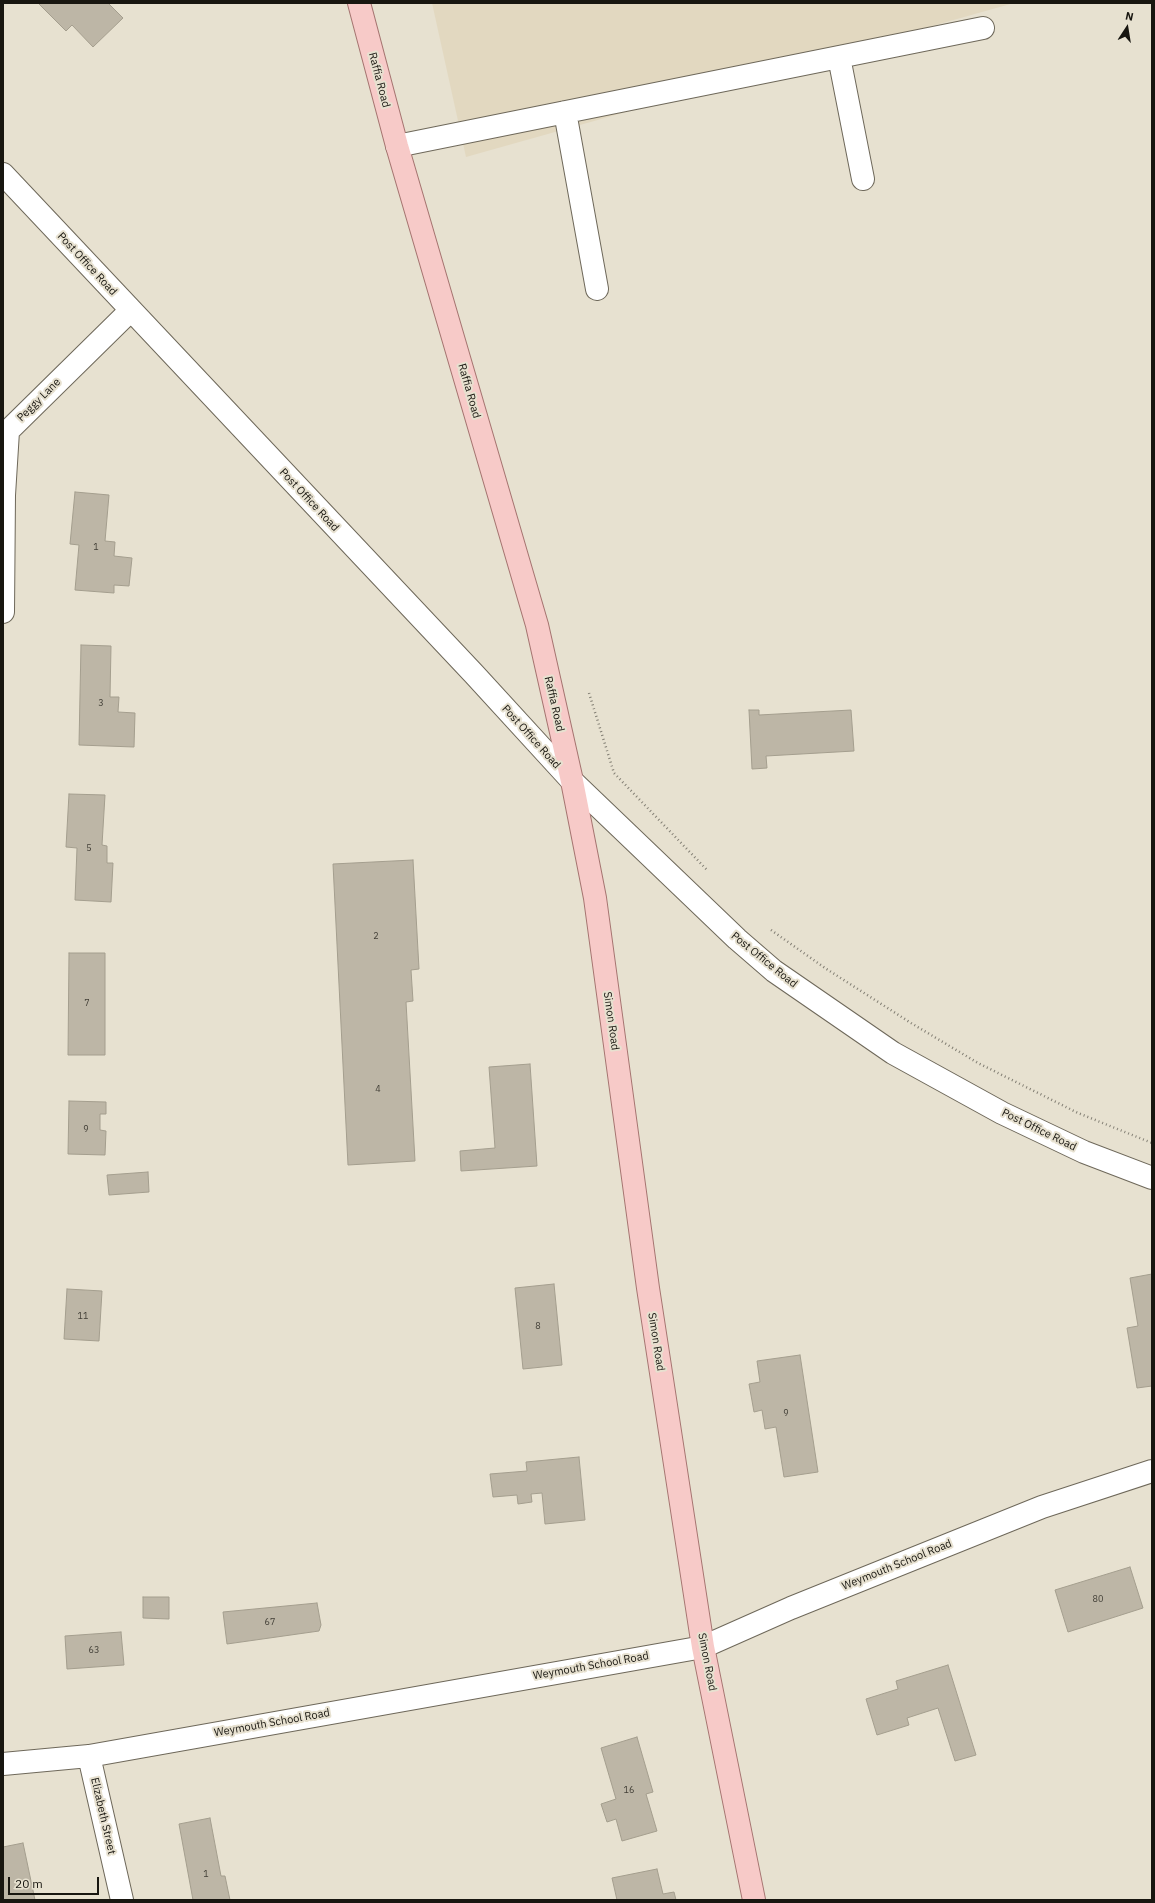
<!DOCTYPE html>
<style>
body{margin:0}
#map{position:relative;width:1155px;height:1903px;overflow:hidden;background:#e7e1d0;font-family:"IBM Plex Sans",sans-serif}
canvas{display:block}
.frame{position:absolute;inset:0;border:4px solid #181610;pointer-events:none}
.north{position:absolute;left:1107px;top:8px;width:40px;height:40px;-webkit-text-stroke:3px #e7e1d0;paint-order:stroke;rotate:12deg;font-size:11px;font-weight:700;line-height:16px;text-align:center;color:#181610}
.north::after{content:'';display:block;margin:auto;width:14px;height:18px;background:#181610;clip-path:polygon(50% 0,100% 100%,50% 72%,0 100%)}
.scale{position:absolute;left:8px;top:1877px;width:91px;height:18px;box-sizing:border-box;border:2px solid #181610;border-top:0;padding-left:5px;font-size:12px;line-height:14px;white-space:nowrap;color:#181610;-webkit-text-stroke:3px #e7e1d0;paint-order:stroke}
</style>
<div id="map">
<canvas width="1155" height="1903"></canvas>
<div class="frame"></div>
<div class="north">N</div>
<div class="scale">20 m</div>
</div>
<script>
const c = document.querySelector('canvas').getContext('2d');
c.lineJoin = 'round';
function fill(path, color) {
  c.fillStyle = color;
  c.fill(path, 'evenodd');
}
function shape(rows) {
  const path = new Path2D();
  for (const r of rows) {
    path.moveTo(r[0], r[1]);
    for (let i = 2; i < r.length; i += 2) path.lineTo(r[i], r[i + 1]);
  }
  return path;
}
function trace(path, color, width, dash) {
  c.strokeStyle = color;
  c.lineWidth = width;
  c.lineCap = dash ? 'butt' : 'round';
  c.setLineDash(dash || []);
  c.stroke(path);
}
function label(font, color, halo, rows, align = 'center') {
  c.font = font + ' "IBM Plex Sans",sans-serif';
  c.lineWidth = 4;
  c.setLineDash([]);
  c.textBaseline = 'middle';
  c.strokeStyle = halo;
  c.fillStyle = color;
  for (const [text, x, y, turn = 0] of rows) {
    c.save();
    c.translate(x, y);
    c.rotate((+turn || 0) * Math.PI / 180);
    c.textAlign = isNaN(turn) ? turn : align;
    if (halo) c.strokeText(text, 0, 0);
    c.fillText(text, 0, 0);
    c.restore();
  }
}
fill(shape([
 [432,3,1014,3,466,157]
]), '#e2d8c0');
const building = shape([
 [38,3,108,3,123,18,93,47,72,25,66,31,38,3],
 [75,492,109,495,105,541,115,542,114,556,132,558,129,586,114,585,114,593,75,590,79,545,70,544,75,492],
 [81,645,111,646,110,697,119,697,118,712,135,713,134,747,79,745,81,645],
 [749,710,759,710,759,715,851,710,854,751,766,756,767,768,752,769,749,710],
 [69,794,105,795,102,845,107,846,107,863,113,863,111,902,75,900,77,848,66,847,69,794],
 [413,860,419,969,411,970,413,1001,406,1002,415,1161,348,1165,333,864,413,860],
 [69,953,105,953,105,1055,68,1055,69,953],
 [530,1064,537,1166,461,1171,460,1151,495,1148,489,1067,530,1064],
 [69,1101,106,1102,106,1114,100,1114,100,1130,106,1131,105,1155,68,1154,69,1101],
 [148,1172,149,1192,109,1195,107,1175,148,1172],
 [1152,1274,1152,1386,1137,1388,1127,1328,1138,1326,1130,1278,1152,1274],
 [554,1284,562,1365,523,1369,515,1288,554,1284],
 [67,1289,102,1291,99,1341,64,1339,67,1289],
 [800,1355,818,1472,784,1477,776,1427,765,1429,762,1410,754,1412,749,1384,760,1382,757,1361,800,1355],
 [579,1457,585,1520,545,1524,542,1493,531,1494,532,1502,518,1504,517,1495,493,1497,490,1474,527,1471,526,1462,579,1457],
 [1130,1567,1143,1608,1068,1632,1055,1590,1130,1567],
 [143,1597,169,1597,169,1619,143,1618,143,1597],
 [317,1603,321,1625,319,1631,227,1644,223,1612,317,1603],
 [121,1632,124,1665,67,1669,65,1636,121,1632],
 [948,1665,976,1755,955,1761,938,1708,907,1718,909,1725,877,1735,866,1699,898,1689,896,1681,948,1665],
 [637,1737,653,1792,646,1794,657,1831,622,1841,616,1819,607,1822,601,1804,616,1799,601,1748,637,1737],
 [210,1818,221,1876,225,1876,230,1900,193,1900,179,1824,210,1818],
 [23,1843,35,1900,3,1900,3,1847,23,1843],
 [657,1869,663,1894,674,1892,676,1900,617,1900,612,1878,657,1869]
]);
fill(building, '#bdb6a6');
trace(building, '#a49e8e', 1);
const minor = shape([
 [839,57,863,179],
 [565,112,597,289],
 [397,146,983,28],
 [3,174,474,674,572,781,737,939,774,971,893,1053,1002,1113,1084,1152,1152,1178],
 [3,612,4,495,8,431,131,310],
 [89,1756,122,1900],
 [3,1764,89,1756,703,1647,791,1608,1042,1507,1152,1471]
]);
const major = shape([
 [359,3,397,146,537,625,572,781,595,898,648,1288,703,1647,754,1900]
]);
trace(minor, '#6e685a', 24);
trace(major, '#a57470', 24);
trace(shape([
 [589,693,614,773,708,871],
 [771,930,825,968,911,1023,978,1063,1078,1113,1152,1143]
]), '#837f74', 2.5, [1, 3]);
trace(minor, '#fff', 22);
trace(major, '#f7cac8', 22);
label('9px', '#413e36', null, [
 ["1",96,547],
 ["3",101,703],
 ["5",89,848],
 ["2",376,936],
 ["7",87,1003],
 ["4",378,1089],
 ["9",86,1129],
 ["11",83,1316],
 ["8",538,1326],
 ["9",786,1413],
 ["80",1098,1599],
 ["67",270,1622],
 ["63",94,1650],
 ["16",629,1790],
 ["1",206,1874]
]);
label('11px', '#181610', '#e7e1d0', [
 ["Raffia Road",379,80,75],
 ["Post Office Road",87,264,47],
 ["Raffia Road",469,391,74],
 ["Peggy Lane",39,400,-45],
 ["Post Office Road",309,500,47],
 ["Raffia Road",554,704,77],
 ["Post Office Road",531,737,48],
 ["Post Office Road",764,960,39],
 ["Simon Road",611,1021,82],
 ["Post Office Road",1039,1130,26],
 ["Simon Road",656,1342,81],
 ["Weymouth School Road",897,1565,-22],
 ["Simon Road",707,1662,79],
 ["Weymouth School Road",591,1666,-10],
 ["Weymouth School Road",272,1723,-10],
 ["Elizabeth Street",103,1816,77]
]);
</script>
